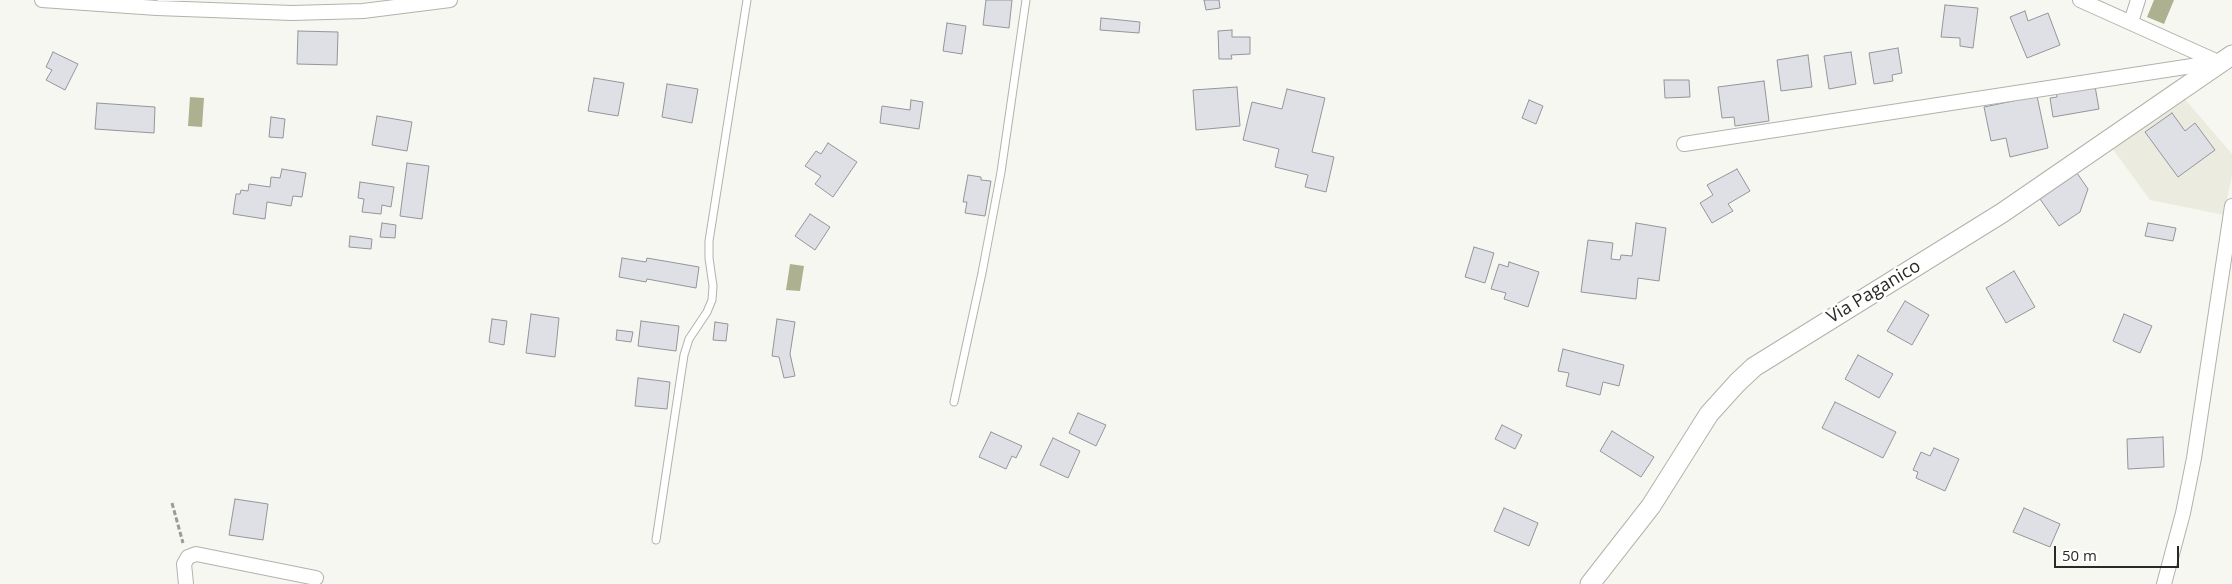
<!DOCTYPE html>
<style>
body{margin:0}
#map{position:relative;width:2232px;height:584px;overflow:hidden;background:#f7f7f1;font-family:"Open Sans",sans-serif}
canvas{display:block}
.scale{position:absolute;left:2054px;top:546px;width:125px;height:22px;box-sizing:border-box;border:2px solid #292927;border-top:0;padding-left:6px;font-size:15px;line-height:18px;white-space:nowrap;color:#292927;-webkit-text-stroke:4px #fffffe;paint-order:stroke}
</style>
<div id="map">
<canvas width="2232" height="584"></canvas>
<div class="scale">50 m</div>
</div>
<script>
const c = document.querySelector('canvas').getContext('2d');
c.lineJoin = 'round';
function fill(path, color) {
  c.fillStyle = color;
  c.fill(path, 'evenodd');
}
function shape(rows) {
  const path = new Path2D();
  for (const r of rows) {
    path.moveTo(r[0], r[1]);
    for (let i = 2; i < r.length; i += 2) path.lineTo(r[i], r[i + 1]);
  }
  return path;
}
function trace(path, color, width, dash) {
  c.strokeStyle = color;
  c.lineWidth = width;
  c.lineCap = dash ? 'butt' : 'round';
  c.setLineDash(dash || []);
  c.stroke(path);
}
function label(font, color, halo, rows, align = 'center') {
  c.font = font + ' "Open Sans",sans-serif';
  c.lineWidth = 5;
  c.setLineDash([]);
  c.textBaseline = 'middle';
  c.strokeStyle = halo;
  c.fillStyle = color;
  for (const [text, x, y, turn = 0] of rows) {
    c.save();
    c.translate(x, y);
    c.rotate((+turn || 0) * Math.PI / 180);
    c.textAlign = isNaN(turn) ? turn : align;
    if (halo) c.strokeText(text, 0, 0);
    c.fillText(text, 0, 0);
    c.restore();
  }
}
fill(shape([
 [2183,97,2232,154,2232,175,2224,215,2150,200,2112,148]
]), '#ebecdf');
fill(shape([
 [2154,0,2174,0,2164,24,2147,17],
 [190,97,204,98,202,127,188,126],
 [790,264,804,266,800,291,786,290]
]), '#aeb18f');
const building = shape([
 [986,0,1012,0,1009,28,983,25,986,0],
 [1204,0,1219,0,1220,8,1206,10,1204,0],
 [1945,5,1978,8,1973,48,1960,46,1960,38,1941,37,1945,5],
 [2025,11,2028,21,2048,13,2060,45,2027,58,2010,17,2025,11],
 [1101,18,1140,22,1139,33,1100,30,1101,18],
 [947,23,966,26,962,54,943,51,947,23],
 [1232,30,1232,37,1250,37,1250,54,1231,55,1232,59,1219,59,1218,31,1232,30],
 [298,31,338,32,337,65,297,64,298,31],
 [1898,48,1902,73,1892,75,1893,81,1874,84,1869,53,1898,48],
 [53,52,78,64,65,90,46,80,52,70,46,67,53,52],
 [1851,52,1856,84,1829,89,1824,56,1851,52],
 [1808,55,1812,87,1781,91,1777,60,1808,55],
 [594,78,624,83,618,116,588,111,594,78],
 [1664,80,1689,80,1690,97,1665,98,1664,80],
 [1764,81,1769,121,1735,126,1734,117,1722,118,1718,87,1764,81],
 [667,84,698,89,692,123,662,117,667,84],
 [2095,86,2099,109,2053,117,2050,98,2057,97,2056,92,2095,86],
 [1237,87,1240,126,1196,130,1193,90,1237,87],
 [1287,89,1325,98,1312,152,1334,157,1326,192,1305,187,1308,175,1275,167,1279,149,1243,140,1252,102,1282,109,1287,89],
 [2037,96,2048,148,2010,157,2006,138,1991,141,1984,107,2037,96],
 [911,100,923,102,919,129,880,123,882,106,910,110,911,100],
 [1529,100,1543,106,1536,124,1522,118,1529,100],
 [97,103,155,107,154,133,95,129,97,103],
 [2172,113,2185,131,2195,123,2215,150,2178,177,2145,132,2172,113],
 [377,116,412,122,407,151,372,145,377,116],
 [271,117,285,119,283,138,269,137,271,117],
 [828,143,857,162,833,197,815,184,821,176,805,166,816,151,821,154,828,143],
 [407,163,429,166,422,219,400,216,407,163],
 [282,169,306,173,302,197,293,196,291,206,267,202,265,219,233,214,236,194,240,194,241,190,248,191,249,184,270,187,271,177,280,178,282,169],
 [1737,169,1750,191,1728,204,1733,211,1712,223,1700,203,1713,195,1707,185,1737,169],
 [2077,173,2088,189,2080,212,2059,226,2040,199,2077,173],
 [968,175,981,177,981,180,991,181,985,216,965,213,967,202,963,202,968,175],
 [360,182,394,187,391,207,382,205,381,214,362,212,364,199,358,198,360,182],
 [810,214,830,227,815,250,795,236,810,214],
 [382,223,396,225,395,238,380,237,382,223],
 [1636,223,1666,228,1659,281,1638,278,1636,299,1581,292,1588,240,1613,243,1611,259,1620,260,1621,255,1632,256,1636,223],
 [2148,223,2176,228,2173,241,2145,236,2148,223],
 [350,236,372,239,371,249,349,247,350,236],
 [1474,247,1494,253,1485,283,1465,277,1474,247],
 [622,258,646,262,647,258,699,267,696,288,647,279,646,282,619,277,622,258],
 [1509,262,1539,272,1528,307,1504,299,1506,293,1491,289,1499,264,1508,267,1509,262],
 [2014,271,2035,307,2006,323,1986,288,2014,271],
 [1905,301,1929,315,1912,345,1887,331,1905,301],
 [531,314,559,318,555,357,526,353,531,314],
 [2124,314,2152,326,2140,353,2113,341,2124,314],
 [492,319,507,321,504,345,489,342,492,319],
 [777,319,795,322,790,354,795,376,784,378,779,357,772,356,777,319],
 [641,321,679,326,676,351,638,346,641,321],
 [715,322,728,324,726,341,713,340,715,322],
 [617,330,633,332,631,342,616,340,617,330],
 [1563,349,1624,365,1619,386,1603,382,1600,395,1566,386,1569,373,1558,371,1563,349],
 [1858,355,1893,374,1879,398,1845,379,1858,355],
 [638,378,670,382,667,409,635,406,638,378],
 [1835,402,1896,432,1883,458,1822,428,1835,402],
 [1078,413,1106,425,1096,446,1069,433,1078,413],
 [1502,425,1522,435,1515,449,1495,439,1502,425],
 [1612,431,1654,457,1641,477,1600,451,1612,431],
 [991,432,1022,446,1016,458,1012,456,1006,469,979,457,991,432],
 [2163,437,2164,467,2128,469,2127,439,2163,437],
 [1053,438,1080,451,1068,478,1040,465,1053,438],
 [1934,448,1959,459,1945,491,1916,478,1918,472,1913,470,1921,452,1930,456,1934,448],
 [235,499,268,504,263,540,229,535,235,499],
 [1504,508,1538,523,1529,546,1494,531,1504,508],
 [2024,508,2060,524,2050,547,2013,532,2024,508]
]);
fill(building, '#dfe0e6');
trace(building, '#94959b', 1);
const lane = shape([
 [954,402,982,273,1001,172,1026,0],
 [656,540,684,355,689,339,707,312,712,300,713,286,709,258,709,241,747,0]
]);
const street = shape([
 [42,0,157,8,292,13,363,11,450,0],
 [2080,0,2218,62],
 [2131,22,2138,0],
 [1684,144,2218,62],
 [186,584,184,564,188,557,196,554,316,578],
 [2164,584,2183,513,2194,458,2232,206]
]);
const secondary = shape([
 [1590,584,1651,506,1709,414,1737,383,1754,367,2002,213,2232,55]
]);
trace(lane, '#b2b2ad', 9);
trace(street, '#b2b2ad', 16);
trace(secondary, '#b2b2ad', 21);
trace(shape([
 [172,503,183,543]
]), '#9c9c97', 3, [5, 2.5]);
trace(lane, '#fff', 7);
trace(street, '#fff', 14);
trace(secondary, '#fff', 19);
label('18px', '#292927', '#fffffe', [
 ["Via Paganico",1874,292,-31]
]);
</script>
